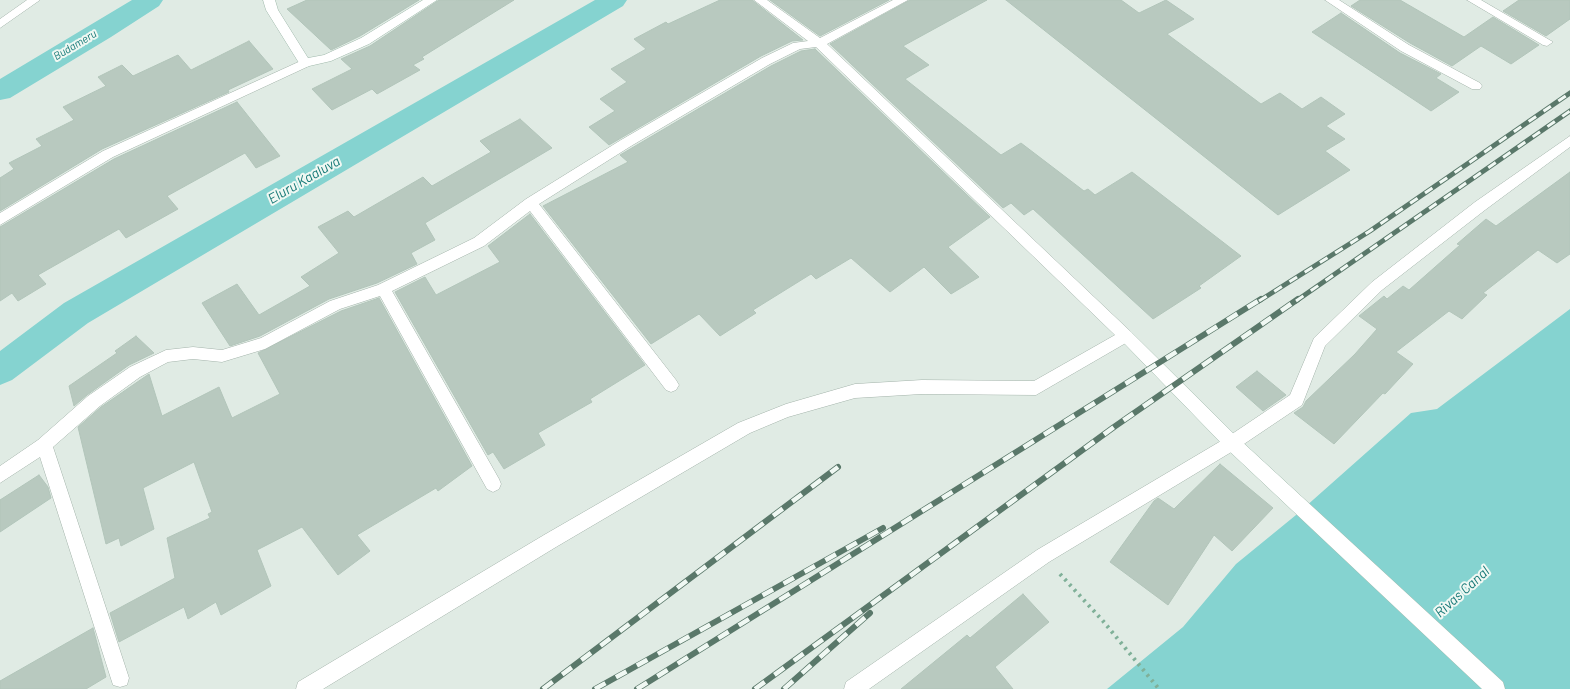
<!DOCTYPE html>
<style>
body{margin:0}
canvas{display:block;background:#e0ebe4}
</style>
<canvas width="1570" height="689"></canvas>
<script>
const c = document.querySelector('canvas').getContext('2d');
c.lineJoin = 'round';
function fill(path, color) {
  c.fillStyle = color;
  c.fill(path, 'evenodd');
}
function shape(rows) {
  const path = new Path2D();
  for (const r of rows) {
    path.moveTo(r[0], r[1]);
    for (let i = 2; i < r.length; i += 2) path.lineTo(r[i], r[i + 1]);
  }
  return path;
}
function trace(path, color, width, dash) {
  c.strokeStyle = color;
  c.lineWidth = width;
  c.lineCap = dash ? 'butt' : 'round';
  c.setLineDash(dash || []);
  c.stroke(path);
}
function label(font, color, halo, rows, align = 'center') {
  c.font = font + ' Barlow,sans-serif';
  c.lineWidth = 4;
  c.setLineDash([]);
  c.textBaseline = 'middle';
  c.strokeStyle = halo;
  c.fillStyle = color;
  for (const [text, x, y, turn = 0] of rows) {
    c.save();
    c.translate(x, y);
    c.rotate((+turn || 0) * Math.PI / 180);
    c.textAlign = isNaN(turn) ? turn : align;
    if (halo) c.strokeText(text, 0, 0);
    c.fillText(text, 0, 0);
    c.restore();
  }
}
fill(shape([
 [1570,309,1570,689,1107,689,1183,627,1236,564,1296,515,1411,413,1437,409]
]), '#85d3d0');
fill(shape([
 [132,0,163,0,159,6,111,37,10,98,0,100,0,79,132,0],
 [595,0,627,0,623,6,88,323,12,380,0,385,0,351,64,303,595,0]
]), '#85d3d0');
const building = shape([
 [307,0,419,0,360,36,331,50,287,9,307,0],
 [439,0,514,0,422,57,424,59,413,65,420,70,377,94,372,89,332,110,312,89,352,69,341,59,370,46,439,0],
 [720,0,752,0,803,40,792,41,761,56,609,145,589,127,615,111,600,99,627,82,611,69,646,49,634,39,666,22,668,24,720,0],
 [770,0,889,0,820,36,770,0],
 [910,0,987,0,903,46,929,65,905,79,1001,155,1021,143,1084,191,1088,189,1095,195,1132,172,1241,256,1199,286,1201,288,1153,319,1033,209,1024,215,1011,203,1003,208,830,44,910,0],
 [1006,0,1121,0,1139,13,1166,0,1194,19,1167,34,1261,104,1280,93,1302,109,1321,97,1345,114,1326,126,1345,139,1325,151,1350,170,1278,215,1006,0],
 [1360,0,1400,0,1464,37,1493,17,1539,45,1511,64,1481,46,1452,66,1410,43,1351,6,1360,0],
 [1519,0,1570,0,1570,19,1546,36,1503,11,1519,0],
 [1341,13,1400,53,1441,74,1436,78,1459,92,1431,111,1312,32,1341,13],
 [249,41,273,69,228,90,229,92,102,149,0,211,0,178,14,169,9,163,42,146,36,139,74,120,63,107,106,86,98,77,122,65,133,76,178,55,191,70,249,41],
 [815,49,990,217,948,247,979,277,951,294,924,267,890,292,851,258,816,279,811,274,753,310,756,313,720,336,699,314,651,344,543,206,628,162,620,155,771,66,801,51,815,49],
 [237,102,280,156,256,168,245,153,167,196,178,209,126,238,119,229,38,275,46,284,18,301,12,293,0,301,0,227,114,159,237,102],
 [520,119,552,148,425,223,435,240,411,253,417,264,377,283,329,299,260,336,230,346,202,303,237,284,259,315,310,286,301,277,339,253,318,227,348,211,354,217,423,177,432,186,491,152,480,141,520,119],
 [1570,172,1570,254,1557,263,1538,250,1483,293,1487,295,1462,319,1449,311,1396,352,1413,364,1385,394,1383,393,1334,444,1294,413,1303,407,1306,401,1355,354,1377,329,1359,316,1384,296,1387,299,1403,286,1409,290,1460,245,1457,244,1486,219,1496,226,1570,172],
 [530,214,645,365,590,399,592,402,538,433,545,445,504,469,493,452,488,455,395,292,425,277,436,295,500,262,488,246,530,214],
 [379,298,472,466,438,491,436,488,357,535,370,551,338,575,302,527,257,550,271,586,221,615,216,602,188,619,184,607,119,642,110,613,175,578,167,538,210,518,208,514,212,512,194,462,143,488,154,529,121,546,119,538,106,544,78,427,101,407,149,374,162,416,219,387,232,418,280,394,258,353,341,311,379,298],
 [136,336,154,353,129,365,87,395,74,406,69,386,117,353,115,351,136,336],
 [1257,371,1286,395,1263,411,1236,387,1257,371],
 [1220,464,1273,508,1232,551,1214,535,1168,605,1110,562,1154,501,1158,498,1174,509,1220,464],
 [39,475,48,487,51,498,0,532,0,500,39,475],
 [1023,594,1049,622,995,667,1013,689,901,689,967,635,970,638,1023,594],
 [93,628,106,677,86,689,0,689,0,681,93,628]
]);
fill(building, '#b8c9bf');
trace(building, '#b2c5ba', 1);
const street = shape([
 [27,0,40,0,0,28,0,19,27,0],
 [754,0,767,0,820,38,893,0,908,0,827,44,1131,332,1133,336,1131,340,1036,395,922,394,855,398,788,417,750,433,556,547,323,689,296,689,298,682,544,535,738,423,786,404,855,384,922,380,1034,381,1115,335,816,47,800,49,770,64,631,146,539,204,676,380,679,385,676,390,671,392,666,390,530,211,484,246,392,291,499,479,501,484,499,489,493,492,487,489,380,296,340,309,265,349,222,362,193,359,168,362,140,377,100,406,53,447,129,678,127,685,120,687,113,685,40,457,0,483,0,466,38,440,88,396,130,367,166,350,193,347,222,350,261,338,330,301,378,285,474,238,526,199,621,140,762,58,793,43,808,41,754,0],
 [1325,0,1339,0,1409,45,1480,83,1482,86,1480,89,1472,89,1401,51,1325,0],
 [1467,0,1481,0,1553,42,1547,46,1543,45,1467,0],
 [305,59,309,60,311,63,309,66,113,157,0,225,0,213,103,151,305,59],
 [1570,136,1570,147,1485,210,1382,290,1325,346,1302,405,1238,448,1049,562,869,689,844,689,846,682,1037,550,1226,438,1290,395,1314,338,1372,282,1475,202,1570,136]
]);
const secondary = shape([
 [263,0,275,0,278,10,308,58,324,55,361,38,423,0,437,0,369,44,331,61,305,67,299,63,266,10,263,0],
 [1126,330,1131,332,1238,438,1503,682,1505,689,1482,689,1226,448,1121,340,1119,336,1121,332,1126,330]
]);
trace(street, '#a3b3aa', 1);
trace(secondary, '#9eb8aa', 1);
trace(shape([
 [1060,574,1103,621,1159,689]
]), '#7fb098', 4, [2.5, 4.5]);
fill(street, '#fff');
fill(secondary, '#fff');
const railFar1 = shape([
 [1259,301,1370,231,1570,93],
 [1296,301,1570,111]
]);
const rail = shape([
 [543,689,838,467],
 [595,689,883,528],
 [637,689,1261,299],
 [755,689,1114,427,1298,299],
 [784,689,870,613]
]);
trace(railFar1, '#5a786a', 5);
trace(rail, '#5a786a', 6);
trace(railFar1, '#f0f8f3', 3, [9]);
trace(rail, '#f0f8f3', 4.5, [12]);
label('italic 11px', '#187a78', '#f0f8f3', [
 ["Budameru",75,45,-31]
]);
label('italic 14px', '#187a78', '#f0f8f3', [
 ["Eluru Kaaluva",304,180,-30],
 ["Rivas Canal",1462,592,-42]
]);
</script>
